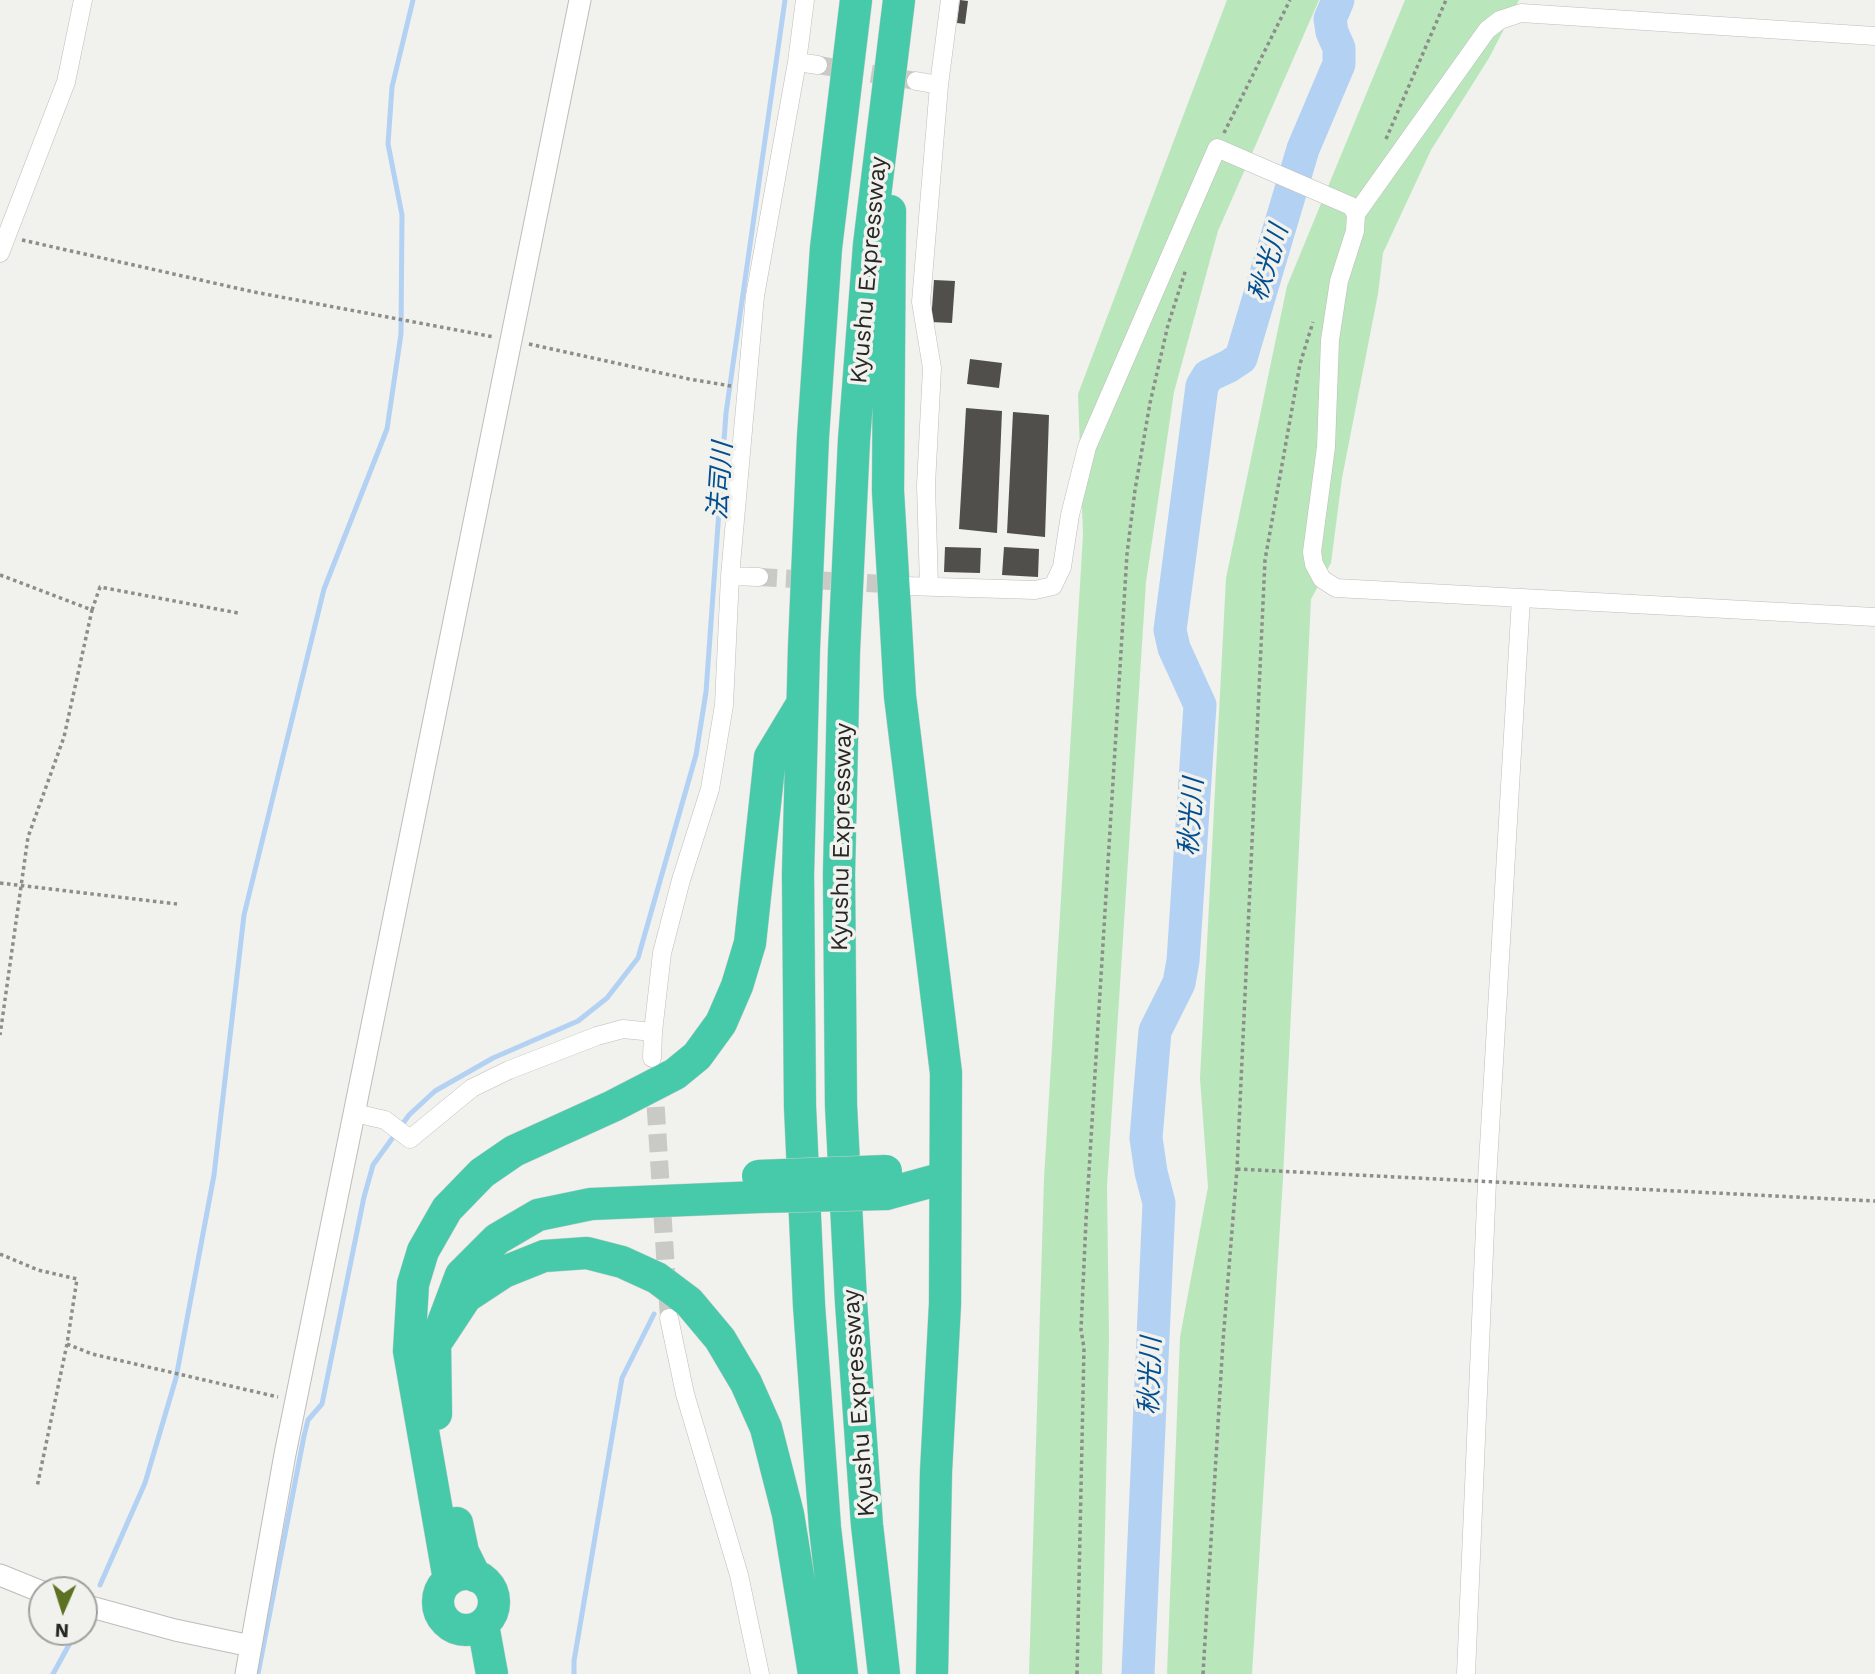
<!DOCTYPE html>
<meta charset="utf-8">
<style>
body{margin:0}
#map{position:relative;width:1875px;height:1674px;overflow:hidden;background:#f1f1ed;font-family:"Work Sans",sans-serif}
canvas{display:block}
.north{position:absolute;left:28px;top:1576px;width:70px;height:70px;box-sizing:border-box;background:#f1f1ed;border:2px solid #a0a09d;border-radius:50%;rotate:183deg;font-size:19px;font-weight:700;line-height:28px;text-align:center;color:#272725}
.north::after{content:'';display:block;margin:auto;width:24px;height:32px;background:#5c7121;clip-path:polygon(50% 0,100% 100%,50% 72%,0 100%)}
</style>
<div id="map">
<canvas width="1875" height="1674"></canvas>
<div class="north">N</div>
</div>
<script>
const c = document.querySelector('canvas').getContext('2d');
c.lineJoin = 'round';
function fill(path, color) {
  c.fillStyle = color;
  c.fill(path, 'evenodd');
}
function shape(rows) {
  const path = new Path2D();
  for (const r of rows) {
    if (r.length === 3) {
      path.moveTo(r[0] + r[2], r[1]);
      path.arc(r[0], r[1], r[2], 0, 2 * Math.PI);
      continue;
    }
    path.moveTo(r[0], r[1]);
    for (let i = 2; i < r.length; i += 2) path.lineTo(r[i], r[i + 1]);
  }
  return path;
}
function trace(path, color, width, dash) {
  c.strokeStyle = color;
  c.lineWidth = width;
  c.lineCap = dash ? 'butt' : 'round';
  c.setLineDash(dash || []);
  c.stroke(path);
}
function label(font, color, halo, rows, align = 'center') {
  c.font = font + ' "Work Sans","Noto Sans JP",sans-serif';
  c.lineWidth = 7;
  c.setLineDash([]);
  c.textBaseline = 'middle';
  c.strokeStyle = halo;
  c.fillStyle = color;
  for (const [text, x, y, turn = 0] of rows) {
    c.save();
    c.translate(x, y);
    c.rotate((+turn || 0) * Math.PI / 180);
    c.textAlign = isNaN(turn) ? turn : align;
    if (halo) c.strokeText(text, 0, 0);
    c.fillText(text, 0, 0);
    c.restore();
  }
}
fill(shape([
 [1227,0,1319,0,1218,231,1174,392,1146,582,1107,1186,1109,1338,1102,1674,1029,1674,1044,1179,1083,535,1078,394],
 [1405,0,1519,0,1489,58,1431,150,1383,253,1378,294,1342,478,1331,563,1311,599,1283,1178,1252,1674,1167,1674,1180,1337,1208,1187,1200,1078,1226,578,1287,286]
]), '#b9e7bb');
trace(shape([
 [100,1585,145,1483,176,1378,214,1175,244,915,324,589,387,429,401,334,402,215,388,144,392,87,413,0],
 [53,1674,76,1632],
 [258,1674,304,1436,308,1420,322,1404,364,1197,373,1165,409,1115,435,1091,493,1058,578,1021,607,998,638,958,696,755,706,692,726,413,785,0],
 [574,1674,574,1661,622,1378,654,1314]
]), '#b3d1f3', 5);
trace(shape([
 [1138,1674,1159,1203,1151,1172,1146,1138,1155,1031,1179,983,1183,961,1200,705,1174,648,1170,630,1202,386,1208,376,1229,366,1241,358,1303,149,1339,64,1339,48,1332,32,1330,19,1338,0]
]), '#b3d1f3', 33);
fill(shape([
 [960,0,968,1,965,24,957,23],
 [934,280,955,281,952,323,931,322],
 [970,359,1002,363,999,388,967,384],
 [966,408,1002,411,997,533,959,529],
 [1013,412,1049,415,1045,537,1007,533],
 [945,547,981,548,980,573,944,572],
 [1004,547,1039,549,1038,577,1002,575]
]), '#514f4c');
trace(shape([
 [818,65,916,81],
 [759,577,901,585],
 [654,1080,669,1318]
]), '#c9c9c5', 18, [18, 9]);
const minor = shape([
 [797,62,818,65],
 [916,81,939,85],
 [1356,214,1487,30,1500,20,1521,13,1875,36],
 [0,253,66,82,83,0],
 [730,576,759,577],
 [905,586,1035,590,1053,586,1062,567,1070,515,1087,447,1217,148,1351,206,1356,214,1355,231,1339,281,1330,340,1326,447,1312,552,1314,564,1322,579,1336,588,1875,617],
 [929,586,926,485,932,368,921,302,939,85,950,0],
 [652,1058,653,1032,662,953,681,880,710,789,724,705,730,576,755,296,797,62,805,0],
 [355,1113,385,1120,410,1139,472,1088,509,1070,597,1036,623,1029,653,1032],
 [669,1318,685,1394,739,1575,760,1674],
 [1466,1674,1487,1181,1521,598]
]);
const tertiary = shape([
 [0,1575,42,1592],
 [84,1605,175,1630,251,1646],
 [246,1674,285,1454,580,0]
]);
const motorway = shape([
 [890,211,888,491,900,696,946,1073,945,1304,936,1472,932,1674],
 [886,1194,944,1178],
 [435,1344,466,1297,504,1272,544,1256,587,1253,622,1262,657,1278,689,1302,720,1339,746,1383,766,1428,788,1514,814,1674],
 [436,1414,435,1344,461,1275,497,1239,538,1215,591,1204,759,1197],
 [457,1523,463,1552,475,1576],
 [466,1602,28],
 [449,1580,409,1351,413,1284,423,1251,447,1209,482,1173,514,1151,613,1106,675,1074,697,1056,721,1023,737,986,750,943,770,757,802,704],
 [483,1625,492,1674],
 [842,1674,825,1528,809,1305,800,1106,798,874,804,648,813,437,826,248,856,0],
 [884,1674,867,1525,851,1302,841,1105,839,874,844,651,854,440,869,245,899,0]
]);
trace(minor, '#bebdba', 19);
trace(tertiary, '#bebdba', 23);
trace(motorway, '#cfcfcf', 33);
trace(shape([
 [1224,133,1290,0],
 [1386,139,1446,0],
 [22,240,254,292,494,337],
 [529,344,689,379,731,386],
 [0,575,92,610,64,737,28,837,0,1035],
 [92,610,100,587,238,613],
 [0,883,177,904],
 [0,1254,38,1270,77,1279,67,1344,37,1487],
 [67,1344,92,1354,278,1397],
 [1077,1674,1084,1348,1081,1330,1086,1220,1127,554,1135,490,1150,403,1168,325,1186,269],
 [1203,1674,1223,1341,1237,1169,1265,560,1300,364,1313,322]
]), '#8d8d8a', 3.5, [3.5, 3.5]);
trace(minor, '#fff', 18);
trace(tertiary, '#fff', 21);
trace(motorway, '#47caa9', 32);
const motorwayBridge = shape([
 [758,1176,886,1171],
 [759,1197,886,1194]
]);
trace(motorwayBridge, '#cfcfcf', 33, []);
trace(shape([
 [1237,1169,1875,1201]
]), '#8d8d8a', 3.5, [3.5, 3.5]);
trace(motorwayBridge, '#47caa9', 32);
label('24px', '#272725', '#f1f1ed', [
 ["Kyushu Expressway",869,270,-85],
 ["Kyushu Expressway",842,837,-89],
 ["Kyushu Expressway",859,1403,-94]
]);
label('italic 26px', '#024e8f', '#f1f1ed', [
 ["秋光川",1269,263,-73],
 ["法司川",721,481,-86],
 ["秋光川",1192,817,-86],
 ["秋光川",1151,1376,-88]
]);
</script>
